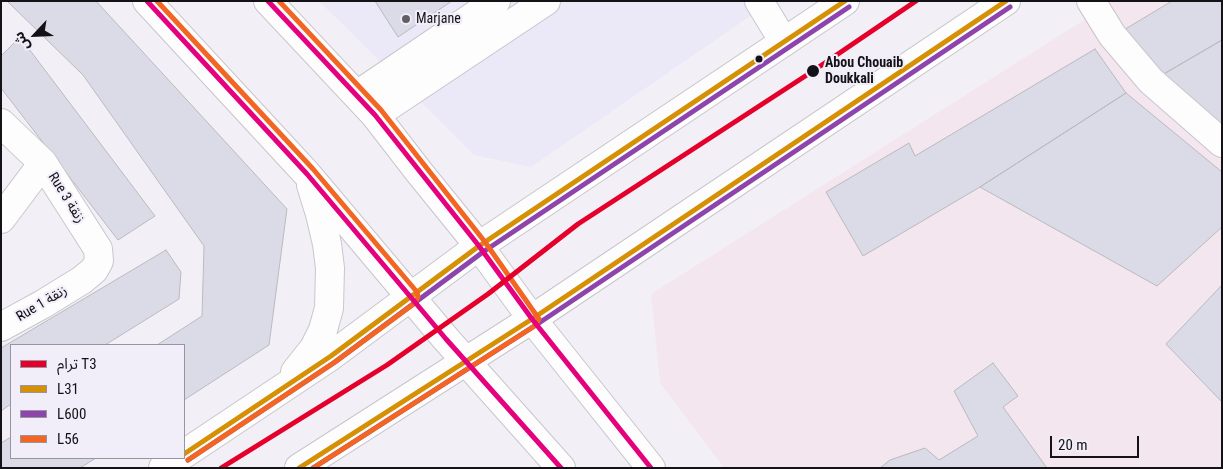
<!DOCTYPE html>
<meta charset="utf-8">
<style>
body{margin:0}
#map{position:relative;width:1223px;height:469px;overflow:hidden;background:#f2f0f6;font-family:"Roboto Condensed","Noto Sans Arabic",sans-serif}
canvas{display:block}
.frame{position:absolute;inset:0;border:2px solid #141216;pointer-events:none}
.legend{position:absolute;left:10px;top:344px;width:175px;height:115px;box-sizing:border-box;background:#f1edf9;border:1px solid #99959e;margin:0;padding:6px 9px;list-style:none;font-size:15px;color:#141216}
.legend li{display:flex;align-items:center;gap:10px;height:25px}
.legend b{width:25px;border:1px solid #99959e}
.north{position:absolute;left:10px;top:10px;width:50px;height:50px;-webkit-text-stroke:4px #f1edf9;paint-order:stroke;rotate:245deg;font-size:14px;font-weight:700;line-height:20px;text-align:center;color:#141216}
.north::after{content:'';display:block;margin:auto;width:18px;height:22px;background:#141216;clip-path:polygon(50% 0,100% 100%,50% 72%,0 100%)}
.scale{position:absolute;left:1050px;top:436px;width:89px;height:22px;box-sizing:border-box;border:2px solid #141216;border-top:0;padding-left:6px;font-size:15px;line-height:18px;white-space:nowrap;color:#141216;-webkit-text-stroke:4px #f1edf9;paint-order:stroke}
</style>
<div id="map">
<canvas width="1223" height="469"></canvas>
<div class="frame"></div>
<ul class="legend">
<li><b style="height:6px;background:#e4002b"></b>ترام T3</li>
<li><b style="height:6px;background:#d59003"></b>L31</li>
<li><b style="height:6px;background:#8e44ad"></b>L600</li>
<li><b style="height:6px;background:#f26522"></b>L56</li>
</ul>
<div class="north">ش</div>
<div class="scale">20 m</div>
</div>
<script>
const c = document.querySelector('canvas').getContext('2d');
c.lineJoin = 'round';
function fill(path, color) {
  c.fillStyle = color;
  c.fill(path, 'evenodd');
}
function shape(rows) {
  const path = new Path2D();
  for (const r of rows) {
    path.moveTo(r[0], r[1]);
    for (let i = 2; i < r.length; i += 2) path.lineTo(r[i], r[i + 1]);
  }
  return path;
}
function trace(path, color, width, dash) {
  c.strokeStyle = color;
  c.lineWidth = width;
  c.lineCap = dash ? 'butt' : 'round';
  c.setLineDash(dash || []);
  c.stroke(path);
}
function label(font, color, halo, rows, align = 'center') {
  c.font = font + ' "Roboto Condensed","Noto Sans Arabic",sans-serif';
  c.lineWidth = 4;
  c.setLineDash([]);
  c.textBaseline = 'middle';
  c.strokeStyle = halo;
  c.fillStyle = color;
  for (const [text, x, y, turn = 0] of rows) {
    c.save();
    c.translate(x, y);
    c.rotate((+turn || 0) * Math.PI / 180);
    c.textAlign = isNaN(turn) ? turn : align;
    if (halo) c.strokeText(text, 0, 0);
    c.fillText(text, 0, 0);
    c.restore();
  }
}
fill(shape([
 [319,1,772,1,531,167,474,155]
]), '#ebe8f7');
fill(shape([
 [1114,1,1222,1,1222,468,724,468,660,383,651,294]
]), '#f4e6ef');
const building = shape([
 [7,1,96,1,287,209,269,345,184,400,184,345,157,345,202,316,204,246,83,75,7,1],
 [375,1,452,1,398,37,375,1],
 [1172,1,1222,1,1222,40,1162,75,1122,31,1172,1],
 [20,37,155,216,118,240,1,88,1,56,20,37],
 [1222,40,1222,125,1162,75,1222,40],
 [1095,49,1126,93,980,187,863,256,826,192,909,143,915,156,1095,49],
 [1126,93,1222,172,1222,227,1157,286,980,187,1126,93],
 [166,250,181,272,179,299,105,345,11,345,11,404,1,411,1,348,166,250],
 [1222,285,1222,402,1166,344,1222,285],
 [993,363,1018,396,1003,407,1047,468,880,468,890,460,925,448,939,460,978,436,954,391,993,363],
 [11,437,11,458,96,458,80,468,1,468,1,443,11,437]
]);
fill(building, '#dbdae7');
trace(building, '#bababe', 1);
const minor = shape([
 [759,1,784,42],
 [1091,1,1112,35,1151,81,1222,143],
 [357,95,496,1],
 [375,115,546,1],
 [1,123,43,163,98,249,99,261,94,270,82,280,43,304,1,327],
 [1,219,43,163]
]);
const major = shape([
 [147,1,307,174,446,339,561,468],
 [268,1,375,115,419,172,479,246,532,319,651,468],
 [295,372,314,348,323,330,329,308,330,268,327,244,320,214,311,185],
 [184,454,331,356,479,246,845,1],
 [163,468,178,458],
 [299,468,532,319,1006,1]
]);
trace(minor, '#c8c6cb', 30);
trace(major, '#c8c6cb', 30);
trace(minor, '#fdfdfe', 28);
trace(major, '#fdfdfe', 28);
trace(shape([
 [184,454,331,356,479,246,845,1],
 [299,468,532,319,1006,1]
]), '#d59003', 5);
trace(shape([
 [188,460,335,362,483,252,849,7],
 [313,468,536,325,1010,7]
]), '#8e44ad', 5);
trace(shape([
 [157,1,313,169,417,292,418,297,415,303,335,362,188,460],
 [279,1,381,110,485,242,539,319,536,325,313,468]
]), '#f26522', 5);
trace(shape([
 [147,1,307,174,446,339,561,468],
 [268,1,375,115,479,246,532,319,651,468]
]), '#e5007d', 5);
trace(shape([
 [221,468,387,365,488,294,578,224,813,71,916,1]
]), '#e4002b', 5);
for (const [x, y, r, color] of [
 [406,19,5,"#626064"],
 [759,59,4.5,"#141216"],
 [813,71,7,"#141216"]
]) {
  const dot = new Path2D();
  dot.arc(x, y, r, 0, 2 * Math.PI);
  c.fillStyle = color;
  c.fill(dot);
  trace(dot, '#f1edf9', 2);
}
label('14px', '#141216', '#f1edf9', [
 ["Marjane",416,19]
], 'left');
label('bold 14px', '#141216', '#f1edf9', [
 ["Abou Chouaib",825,63],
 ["Doukkali",825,79]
], 'left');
label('14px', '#141216', '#f1edf9', [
 ["Rue 3 زنقة",66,198,58],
 ["Rue 1 زنقة",42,304,-31]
]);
</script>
